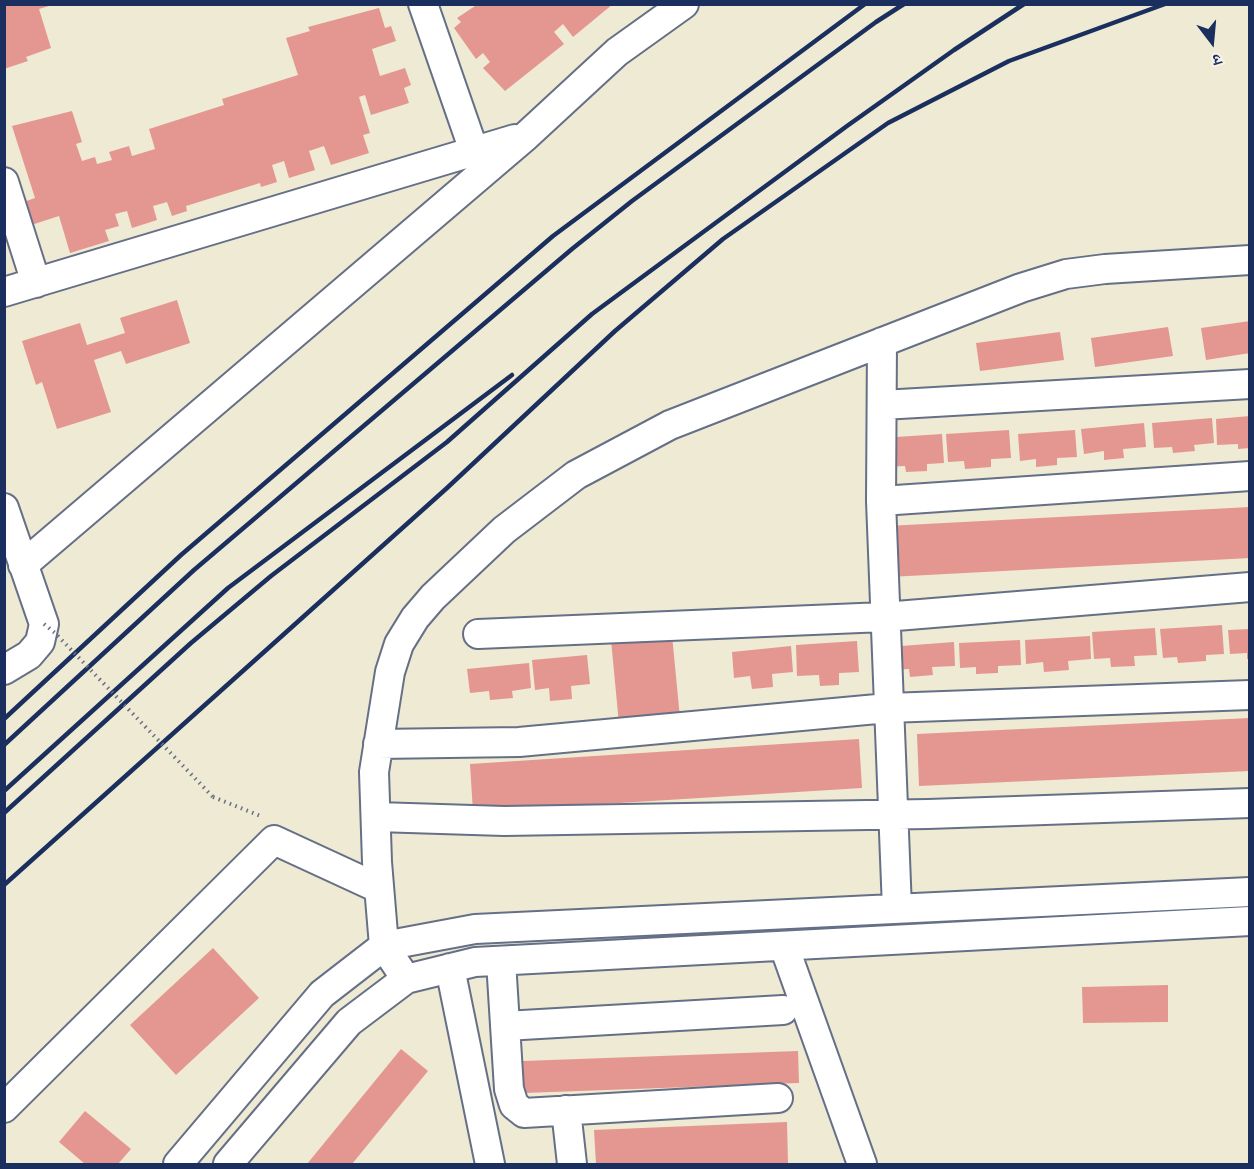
<!DOCTYPE html>
<meta charset="utf-8">
<style>
body{margin:0}
#map{position:relative;width:1254px;height:1169px;overflow:hidden;background:#efead3;font-family:"IM FELL Double Pica","Noto Serif Devanagari",serif}
canvas{display:block}
.frame{position:absolute;inset:0;border:6px solid #1b2f5e;pointer-events:none}
.north{position:absolute;left:1182px;top:12px;width:60px;height:60px;-webkit-text-stroke:4px #f7f3e8;paint-order:stroke;rotate:164deg;font-size:16px;font-weight:700;line-height:24px;text-align:center;color:#1b2f5e}
.north::after{content:'';display:block;margin:auto;width:21px;height:27px;background:#1b2f5e;clip-path:polygon(50% 0,100% 100%,50% 72%,0 100%)}
</style>
<div id="map">
<canvas width="1254" height="1169"></canvas>
<div class="frame"></div>
<div class="north">उ</div>
</div>
<script>
const c = document.querySelector('canvas').getContext('2d');
c.lineJoin = 'round';
function fill(path, color) {
  c.fillStyle = color;
  c.fill(path, 'evenodd');
}
function shape(rows) {
  const path = new Path2D();
  for (const r of rows) {
    path.moveTo(r[0], r[1]);
    for (let i = 2; i < r.length; i += 2) path.lineTo(r[i], r[i + 1]);
  }
  return path;
}
function trace(path, color, width, dash) {
  c.strokeStyle = color;
  c.lineWidth = width;
  c.lineCap = dash ? 'butt' : 'round';
  c.setLineDash(dash || []);
  c.stroke(path);
}
fill(shape([
 [4,4,52,5,39,9,51,48,26,57,28,61,4,69],
 [478,4,613,4,573,37,563,24,554,32,564,44,505,91,483,68,490,62,483,53,476,59,454,28,461,22,457,18],
 [379,8,385,28,391,26,396,41,372,49,380,76,405,68,411,85,404,88,409,103,371,115,365,95,359,97,370,133,363,135,369,153,331,165,324,146,309,151,315,170,289,178,284,161,272,165,277,182,261,187,260,183,186,206,187,211,172,216,167,202,153,206,157,220,132,228,127,211,115,214,119,226,105,230,109,241,70,253,59,216,22,228,15,205,35,198,12,126,72,111,82,142,76,144,82,161,95,157,97,164,112,160,109,152,129,146,132,156,155,149,149,129,224,105,222,99,298,75,286,38,310,31,308,27],
 [177,300,190,343,126,364,121,351,94,360,111,412,57,429,42,382,36,385,22,341,80,323,87,345,125,333,120,318],
 [1250,321,1250,353,1206,360,1201,328],
 [1168,327,1173,356,1095,367,1091,338],
 [1060,332,1064,360,980,371,976,343],
 [1250,416,1250,448,1238,449,1238,444,1217,445,1216,419],
 [1212,418,1214,443,1194,445,1195,451,1173,453,1172,447,1154,448,1152,423],
 [1144,423,1146,447,1123,449,1124,458,1104,460,1104,451,1084,454,1081,429],
 [1009,430,1011,458,991,459,991,467,965,469,964,461,948,462,946,434],
 [1075,430,1077,457,1057,458,1057,465,1036,467,1036,459,1020,461,1018,434],
 [942,434,944,463,927,464,927,471,906,472,905,466,883,467,881,438],
 [1250,507,1250,558,889,577,887,526],
 [1222,625,1224,654,1206,655,1206,661,1178,663,1177,657,1163,658,1160,629],
 [1155,628,1157,655,1134,656,1135,666,1111,667,1110,658,1094,659,1092,632],
 [1250,629,1250,659,1247,659,1247,653,1230,654,1228,630],
 [672,635,680,718,619,724,611,640],
 [1090,636,1091,659,1068,661,1069,670,1044,672,1043,662,1026,664,1025,640],
 [1020,640,1021,665,998,666,998,673,976,674,976,667,960,668,959,643],
 [857,641,859,672,839,673,839,685,820,686,819,675,797,676,796,645],
 [954,642,955,666,932,667,933,675,910,677,909,669,889,670,888,647],
 [791,646,793,672,772,674,773,687,752,689,750,676,734,678,732,652],
 [587,655,590,684,571,686,572,699,550,701,549,688,535,690,532,660],
 [529,663,531,688,512,691,513,698,490,700,489,691,470,693,467,669],
 [1250,718,1250,771,919,786,917,734],
 [859,739,862,788,473,812,470,764],
 [213,948,259,998,176,1075,130,1025],
 [1168,985,1168,1022,1083,1023,1082,987],
 [401,1049,428,1071,352,1164,307,1164],
 [798,1051,799,1083,524,1093,523,1061],
 [85,1111,131,1149,118,1164,85,1164,59,1142],
 [787,1122,788,1164,596,1164,594,1130]
]), '#e49691');
const minor = shape([
 [423,4,474,151],
 [4,182,36,283],
 [4,292,515,139],
 [882,342,881,501,897,909],
 [882,405,1250,384],
 [881,501,1250,476],
 [4,508,44,624,40,642,29,655,4,670],
 [23,565,526,136,617,52,684,4],
 [478,634,884,617,1250,587],
 [378,744,519,742,888,708,1250,695],
 [377,817,504,821,928,814,1250,803],
 [784,946,862,1164],
 [501,961,509,1089,514,1105,524,1113,778,1098],
 [450,968,490,1164],
 [406,979,384,946,377,862,374,772,390,672,399,644,415,618,433,597,504,530,576,475,670,425,1021,288,1066,274,1105,269,1250,260],
 [505,1026,783,1010],
 [4,1108,274,840,378,888],
 [566,1110,572,1164],
 [178,1164,322,994,384,946,475,929,1250,892],
 [228,1164,349,1022,406,979,475,962,1250,921]
]);
trace(minor, '#657087', 32);
trace(shape([
 [213,797,263,817]
]), '#657087', 4, [1.5, 4.5]);
trace(minor, '#fff', 28);
trace(shape([
 [4,719,181,555,553,236,865,4],
 [4,745,194,570,572,249,632,201,876,22,904,4],
 [4,791,228,588,512,375],
 [4,813,191,643,271,576,447,442,592,314,847,126,954,50,1024,4],
 [4,885,447,488,615,331,723,239,888,123,1009,61,1165,4]
]), '#1b2f5e', 4.5);
trace(shape([
 [44,624,55,633,213,797]
]), '#657087', 4, [1.5, 4.5]);
</script>
